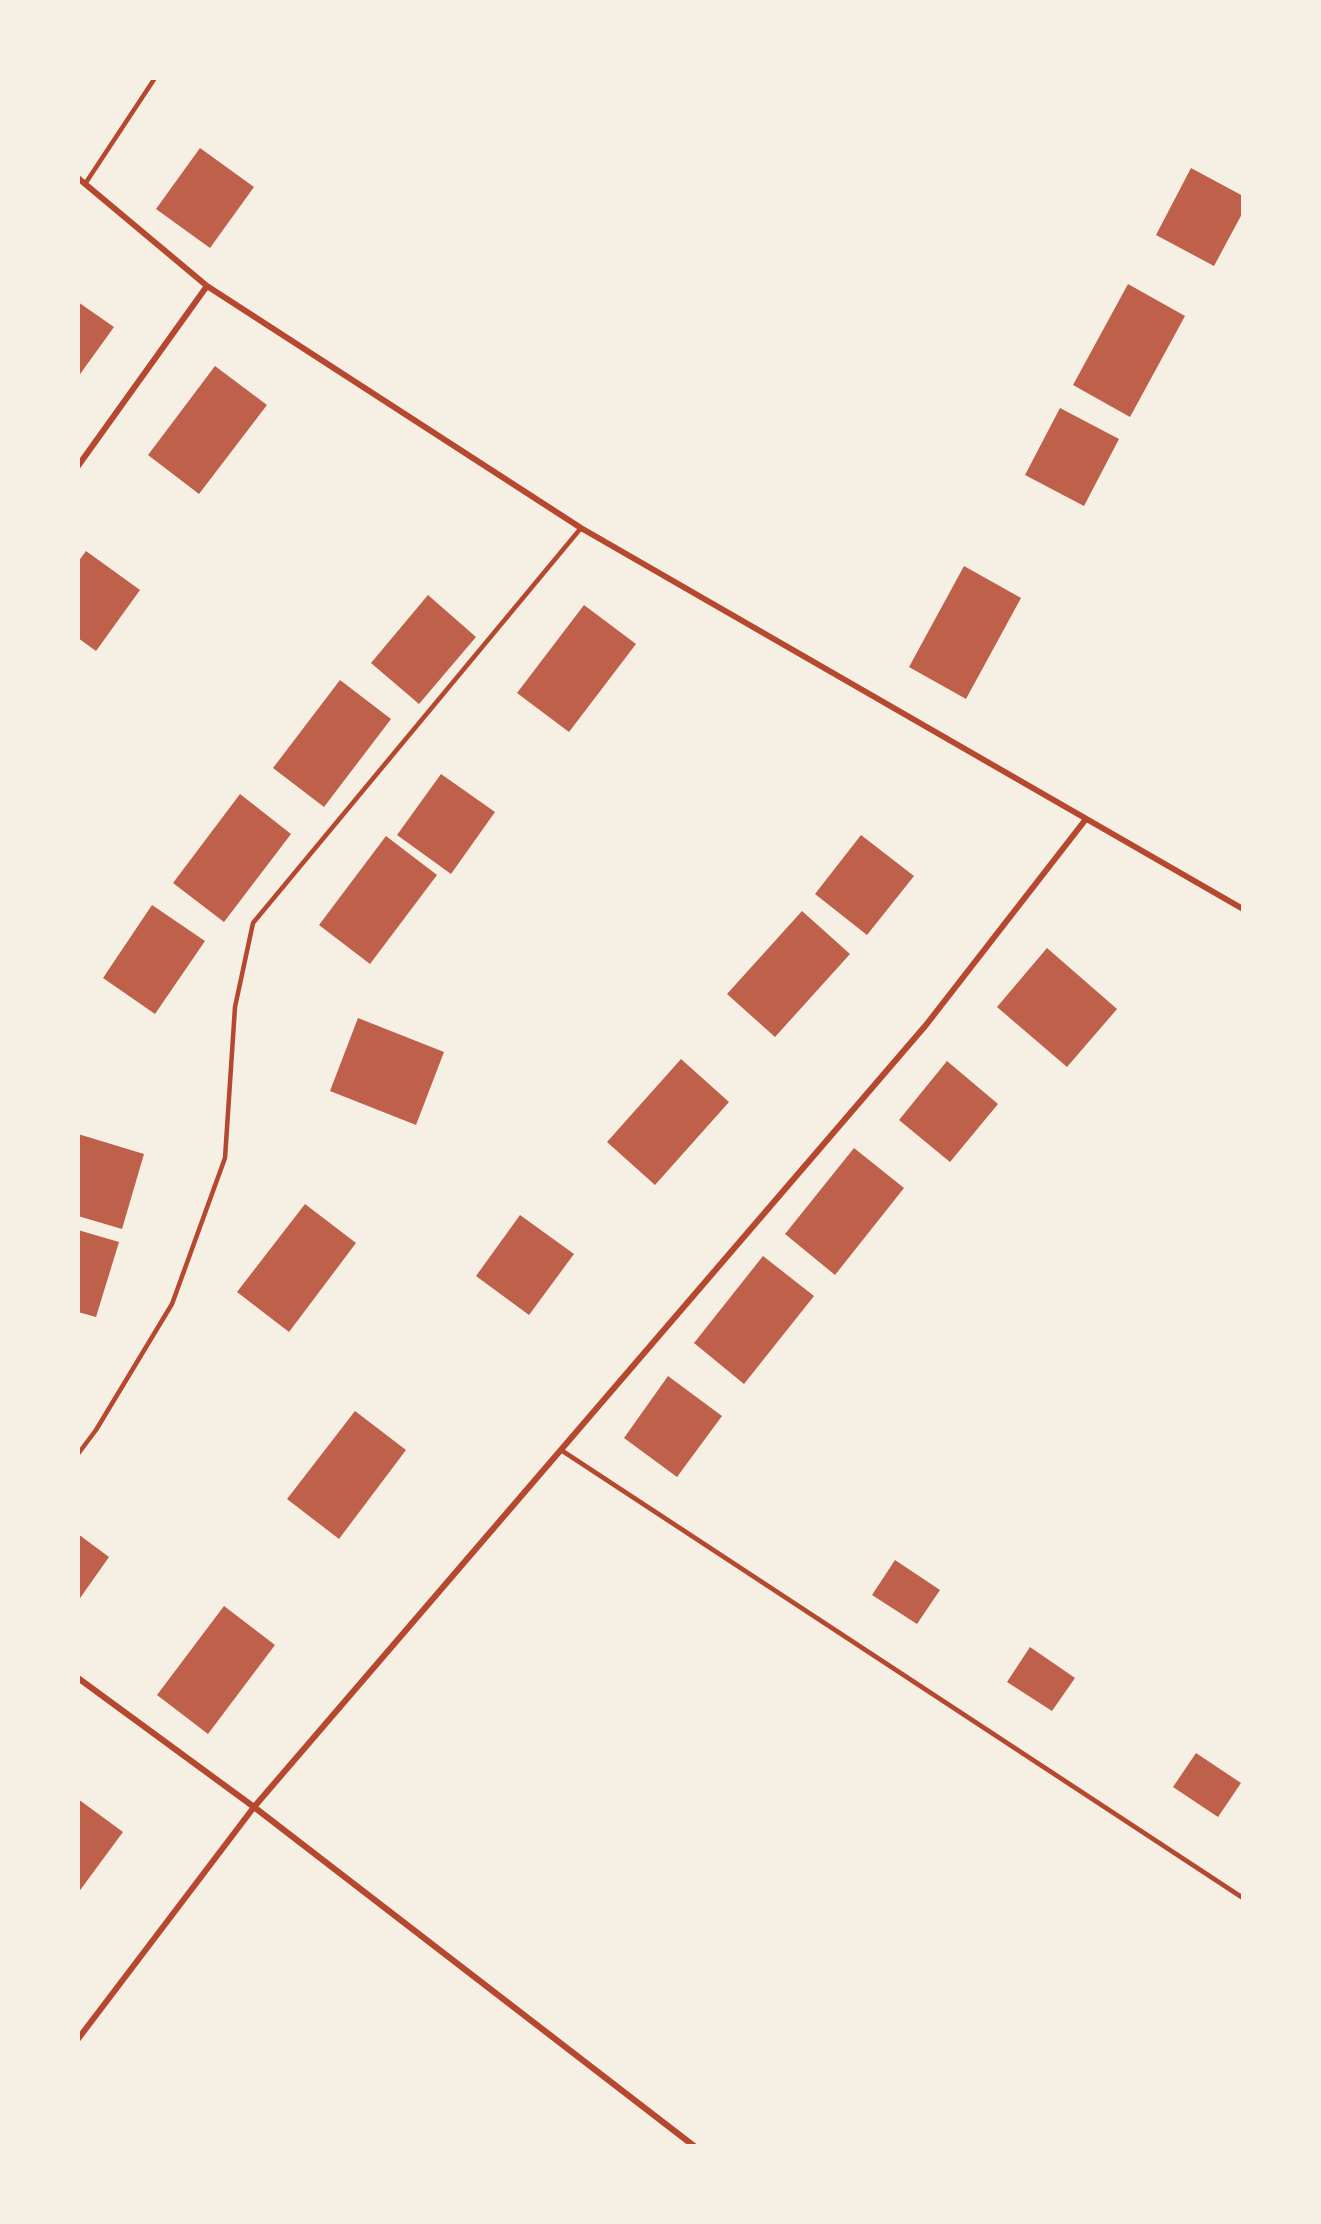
<!DOCTYPE html>
<style>
body{margin:0}
#map{position:relative;width:1321px;height:2224px;overflow:hidden;background:#f6efe4;font-family:"DejaVu Sans",sans-serif}
canvas{display:block}
.frame{position:absolute;inset:0;border:80px solid #f6efe4;pointer-events:none}
</style>
<div id="map">
<canvas width="1321" height="2224"></canvas>
<div class="frame"></div>
</div>
<script>
const c = document.querySelector('canvas').getContext('2d');
c.lineJoin = 'round';
function fill(path, color) {
  c.fillStyle = color;
  c.fill(path, 'evenodd');
}
function shape(rows) {
  const path = new Path2D();
  for (const r of rows) {
    path.moveTo(r[0], r[1]);
    for (let i = 2; i < r.length; i += 2) path.lineTo(r[i], r[i + 1]);
  }
  return path;
}
function trace(path, color, width, dash) {
  c.strokeStyle = color;
  c.lineWidth = width;
  c.lineCap = dash ? 'butt' : 'round';
  c.setLineDash(dash || []);
  c.stroke(path);
}
fill(shape([
 [200,148,254,187,210,248,156,209],
 [1191,168,1243,196,1243,212,1214,266,1156,235],
 [1128,284,1185,316,1130,417,1073,385],
 [78,302,114,327,78,377],
 [215,366,267,405,199,494,148,455],
 [1060,408,1119,439,1084,506,1025,475],
 [86,551,140,590,96,651,78,638,78,562],
 [964,566,1021,598,966,699,909,667],
 [428,595,476,637,419,704,371,663],
 [584,605,636,644,569,732,517,693],
 [340,680,391,719,324,807,273,768],
 [441,774,495,812,451,874,397,835],
 [240,794,291,834,224,922,173,883],
 [861,835,914,876,867,935,815,894],
 [386,836,437,875,370,964,319,925],
 [152,905,205,941,155,1014,103,978],
 [802,911,850,954,775,1037,727,994],
 [1047,948,1117,1009,1067,1067,997,1007],
 [358,1018,444,1052,416,1125,330,1091],
 [681,1059,729,1102,655,1185,607,1142],
 [947,1061,998,1104,950,1162,899,1120],
 [78,1134,144,1154,122,1229,78,1216],
 [854,1148,904,1188,835,1275,785,1234],
 [305,1204,356,1243,289,1332,237,1292],
 [520,1215,574,1254,529,1315,476,1276],
 [78,1230,119,1242,96,1317,78,1312],
 [763,1256,814,1296,744,1384,694,1343],
 [668,1376,722,1416,677,1477,624,1438],
 [355,1411,406,1450,339,1539,287,1499],
 [78,1534,109,1557,78,1601],
 [895,1560,940,1590,917,1624,872,1595],
 [224,1606,275,1645,208,1734,157,1695],
 [1030,1647,1075,1678,1052,1711,1007,1682],
 [1196,1753,1241,1783,1218,1817,1173,1787],
 [78,1799,123,1832,78,1893]
]), '#bf614a');
trace(shape([
 [85,184,155,78],
 [561,1450,1243,1898],
 [78,1454,96,1430,172,1304,225,1158,235,1007,253,923,581,528]
]), '#b5482f', 4.5);
trace(shape([
 [78,178,207,286,581,528,1243,909],
 [78,466,207,286],
 [78,1678,254,1807,694,2146],
 [78,2039,254,1807,926,1025,1086,819]
]), '#b5482f', 6);
</script>
